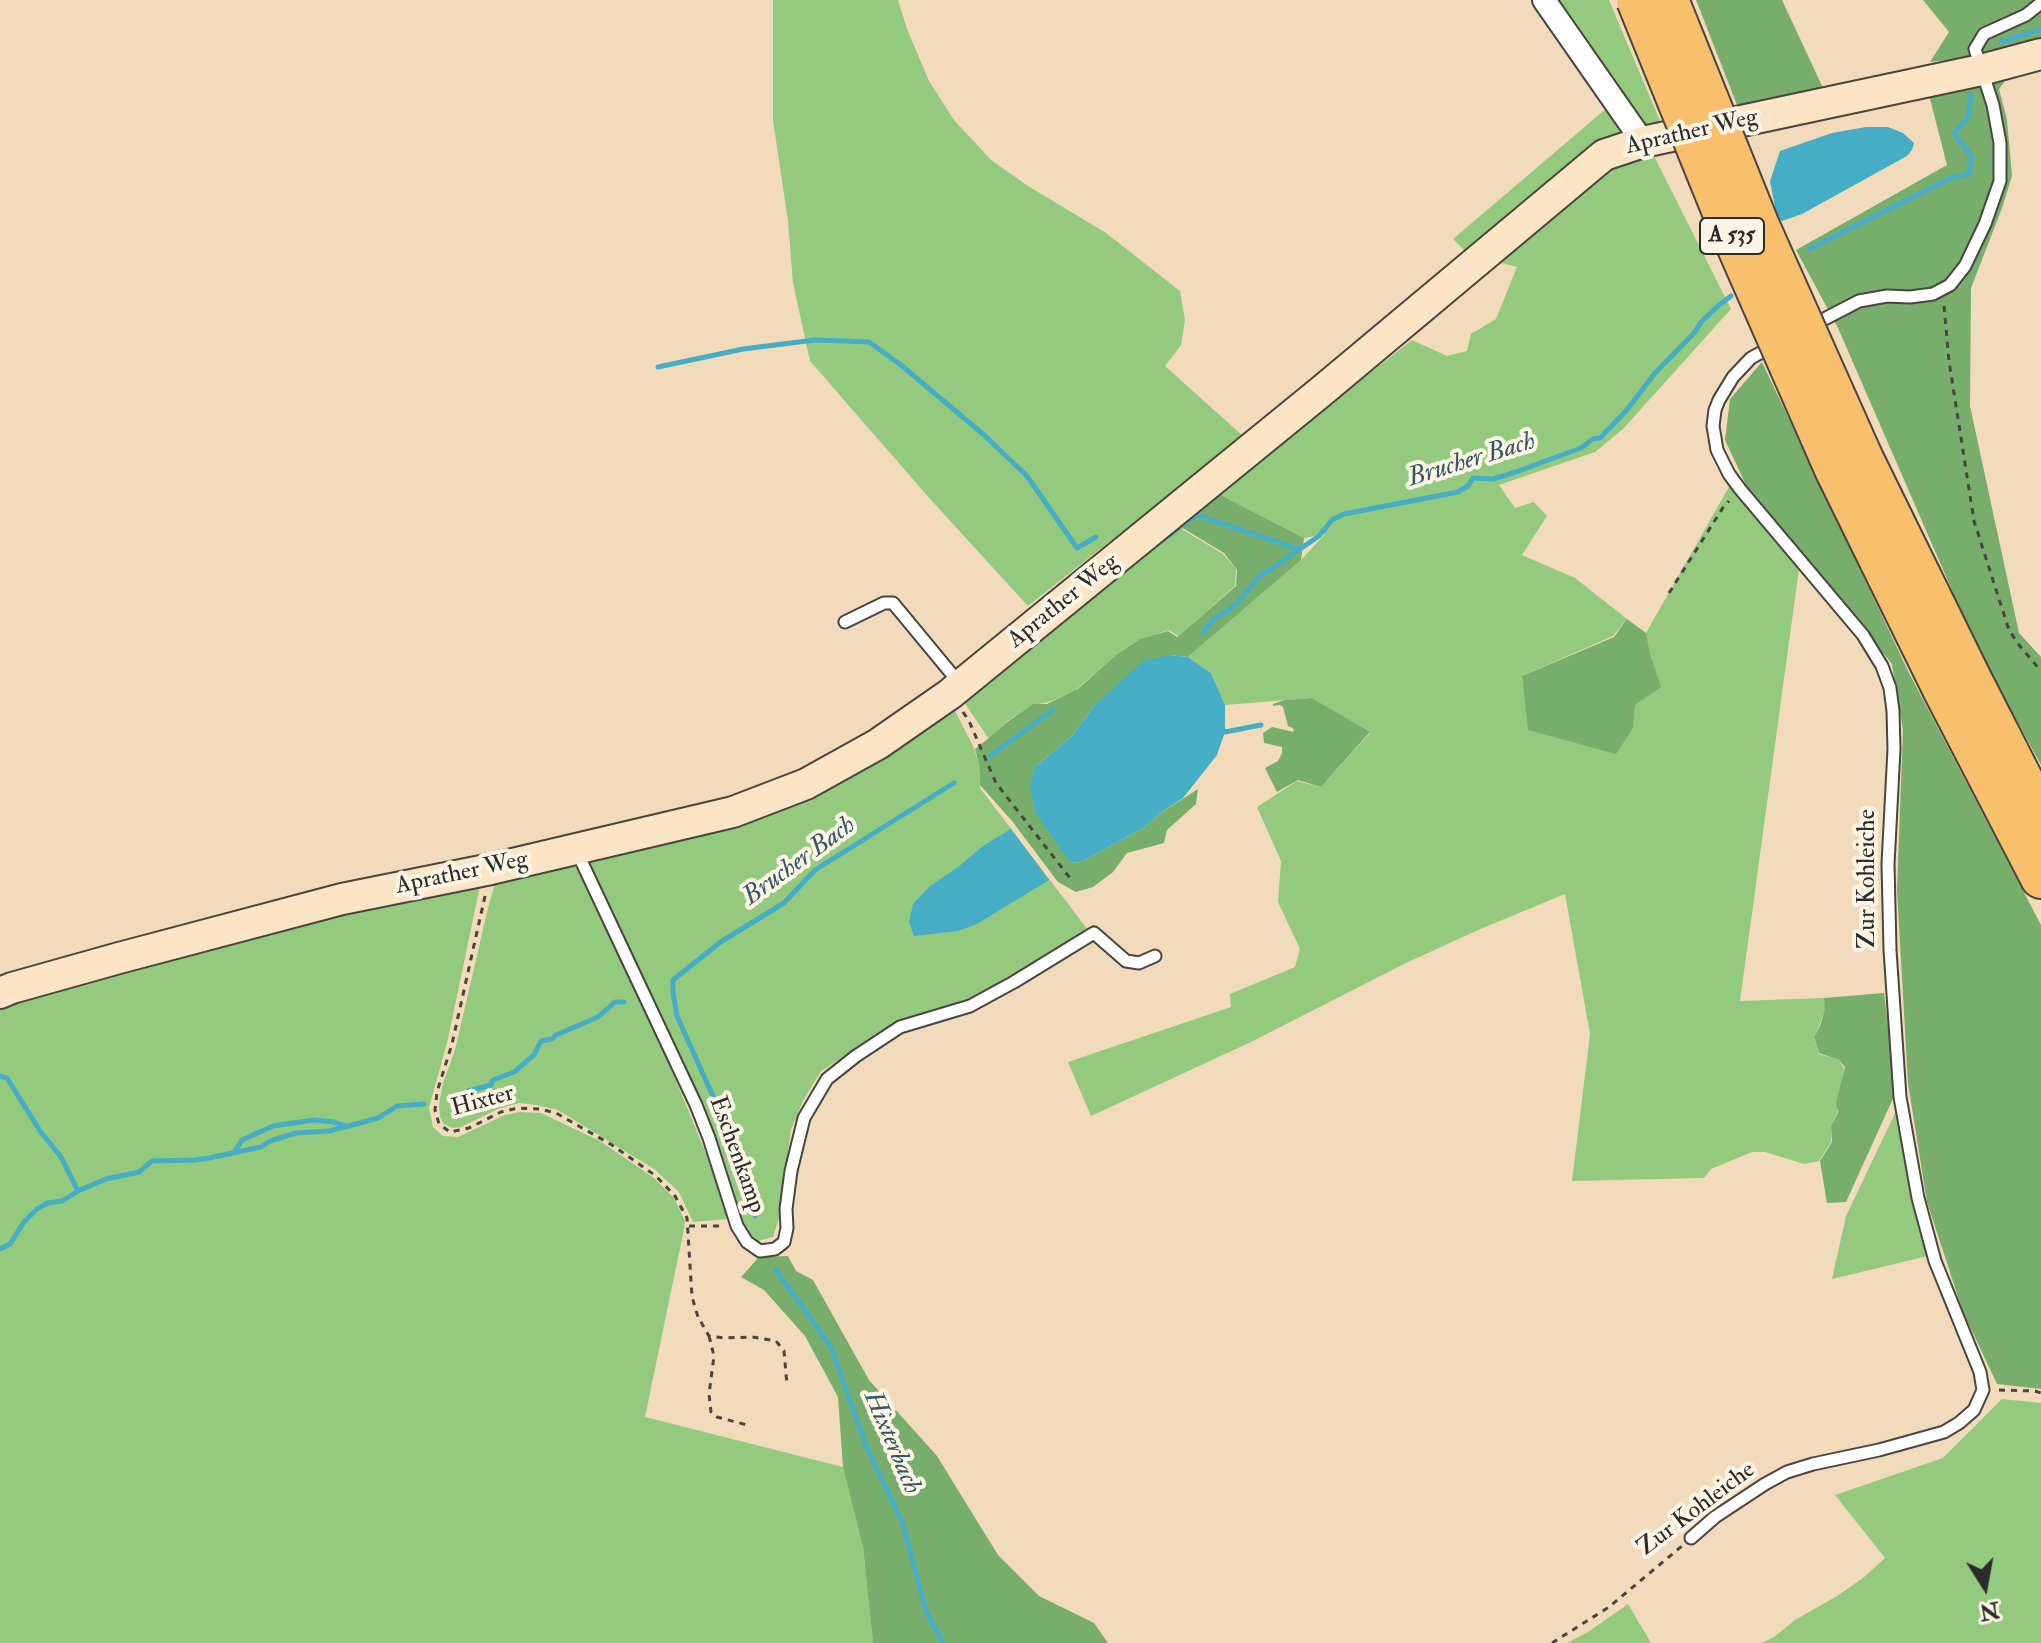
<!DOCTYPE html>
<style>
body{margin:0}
#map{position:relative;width:2041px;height:1643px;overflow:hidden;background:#f2dbbb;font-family:"IM FELL Double Pica",serif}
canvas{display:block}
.north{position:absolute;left:1945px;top:1547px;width:80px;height:80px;-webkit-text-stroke:6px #fcf5e5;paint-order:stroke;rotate:169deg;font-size:22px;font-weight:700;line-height:32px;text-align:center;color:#2b2b2b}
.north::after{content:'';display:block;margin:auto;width:28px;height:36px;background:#2b2b2b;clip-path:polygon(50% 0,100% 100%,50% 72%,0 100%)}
</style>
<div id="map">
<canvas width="2041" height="1643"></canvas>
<div class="north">N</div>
</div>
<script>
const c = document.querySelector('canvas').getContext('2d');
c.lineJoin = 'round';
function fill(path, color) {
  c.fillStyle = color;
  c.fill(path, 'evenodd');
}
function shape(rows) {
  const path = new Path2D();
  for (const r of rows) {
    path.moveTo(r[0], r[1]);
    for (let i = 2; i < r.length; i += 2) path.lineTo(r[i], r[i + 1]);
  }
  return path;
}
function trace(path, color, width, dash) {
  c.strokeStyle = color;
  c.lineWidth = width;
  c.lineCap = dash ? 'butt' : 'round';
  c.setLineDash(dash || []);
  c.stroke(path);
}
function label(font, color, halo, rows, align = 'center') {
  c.font = font + ' "IM FELL Double Pica",serif';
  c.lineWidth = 8;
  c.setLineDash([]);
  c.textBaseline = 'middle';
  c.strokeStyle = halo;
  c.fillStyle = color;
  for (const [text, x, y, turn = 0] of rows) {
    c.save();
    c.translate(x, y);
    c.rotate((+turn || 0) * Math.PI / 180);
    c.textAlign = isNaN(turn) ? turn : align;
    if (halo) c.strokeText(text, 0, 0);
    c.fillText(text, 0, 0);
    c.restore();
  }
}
fill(shape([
 [773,0,898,0,907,29,929,81,954,120,991,160,1028,186,1106,233,1180,291,1185,320,1181,345,1165,366,1243,436,1028,606,931,500,810,361,793,283,788,221,773,120],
 [1537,0,1609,0,1663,128,1651,150,1731,309,1623,429,1595,452,1499,485,1515,508,1534,502,1547,516,1522,555,1575,578,1627,619,1613,636,1522,676,1529,730,1616,753,1633,726,1635,705,1649,652,1646,633,1730,485,1799,569,1740,1001,1824,998,1826,1008,1814,1038,1819,1054,1839,1060,1844,1068,1837,1112,1831,1129,1831,1142,1819,1161,1804,1164,1765,1152,1752,1152,1711,1169,1704,1178,1572,1181,1590,1034,1565,894,1478,930,1404,964,1251,1042,1091,1116,1068,1062,1231,1007,1230,994,1295,967,1300,949,1278,902,1281,861,1257,807,1297,781,1321,787,1370,733,1312,698,1225,705,1211,673,1188,657,1301,560,1325,534,1304,538,1217,493,1412,340,1447,356,1467,351,1471,334,1496,319,1517,267,1468,254,1453,239,1608,107],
 [1175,525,1223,554,1236,569,1235,586,1178,636,1169,630,1138,640,1118,653,1075,691,1049,702,1032,705,1007,721,989,739,960,696],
 [954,709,973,746,979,763,980,788,1088,930,976,996,893,1025,821,1071,803,1101,791,1130,779,1218,773,1237,758,1241,748,1232,742,1220,709,1123,585,856],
 [572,860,626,966,661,1044,720,1188,727,1219,693,1222,679,1192,654,1169,558,1110,536,1105,519,1103,498,1109,461,1127,452,1128,444,1124,440,1117,439,1104,443,1083,455,1050,488,908,497,877],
 [481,881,448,1039,429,1108,433,1127,443,1136,458,1137,505,1115,520,1112,541,1113,600,1141,654,1178,674,1198,685,1221,684,1229,645,1417,843,1467,863,1547,873,1643,0,1643,0,1008,47,992,172,958],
 [1898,1107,1914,1200,1928,1256,1832,1279,1846,1216],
 [2002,1399,2041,1403,2041,1643,1762,1643,1774,1637,1795,1620,1837,1596,1863,1578,1885,1558,1835,1495,1943,1458],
 [1628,1604,1651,1643,1567,1643,1588,1632]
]), '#94ca7d');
fill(shape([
 [1696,0,1782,0,1823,88,1737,105],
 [1923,0,2041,0,2041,45,2015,52,1930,62,1949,32],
 [2008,77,1999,89,2007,120,2012,176,2002,208,1971,288,1970,406,2019,633,2041,657,2041,765,1978,650,1838,328,1796,250,1947,165,1929,95],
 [1762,362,1909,673,2041,925,2041,1389,1997,1384,1963,1312,1927,1202,1908,1083,1897,890,1903,730,1892,664,1746,485,1725,440,1730,399],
 [1217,493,1304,538,1301,560,1188,657,1170,655,1095,705,1072,736,1035,767,1071,863,1081,862,1145,827,1159,814,1198,789,1196,804,1167,830,1164,843,1127,853,1113,872,1093,887,1076,892,1058,882,1012,821,980,785,979,764,975,749,989,738,1007,722,1033,704,1047,704,1078,689,1117,654,1140,639,1168,631,1177,637,1236,586,1237,570,1224,553,1176,524],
 [1627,619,1646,633,1650,654,1661,687,1635,705,1633,728,1616,754,1528,730,1522,676,1614,637],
 [1312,698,1370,732,1321,787,1298,780,1277,792,1265,768,1278,761,1282,753,1282,747,1264,743,1263,733,1272,727,1294,732,1293,728,1288,726,1283,707,1280,705,1273,706,1273,704,1285,700],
 [1884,993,1896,1092,1846,1202,1827,1203,1820,1161,1832,1142,1831,1127,1838,1112,1836,1103,1845,1067,1839,1060,1819,1053,1814,1037,1820,1026,1825,1009,1824,998],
 [788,1256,796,1271,813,1280,869,1380,937,1456,998,1555,1039,1596,1094,1623,1108,1643,873,1643,863,1547,843,1467,838,1397,805,1336,764,1290,741,1277,759,1257]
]), '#77ae6c');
fill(shape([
 [1866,127,1888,127,1903,133,1914,143,1912,150,1907,156,1802,214,1782,221,1777,218,1770,181,1780,151,1832,133],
 [1170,655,1188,657,1211,673,1225,705,1225,732,1217,755,1183,798,1159,814,1145,827,1081,862,1071,863,1036,814,1030,788,1035,767,1072,736,1095,705,1142,662],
 [1011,829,1049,880,977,924,958,931,914,936,909,922,913,904,930,886,958,867,983,846]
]), '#46adc6');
trace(shape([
 [2001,42,2041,29],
 [1809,249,1953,177,1969,174,1972,157,1954,133,1968,118,1971,95],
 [658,367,743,349,815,340,869,342,901,365,984,435,1027,476,1077,548,1096,537],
 [1152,548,1196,515,1298,549],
 [1203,632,1215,618,1227,611,1238,602,1259,577,1319,536,1332,520,1344,514,1458,492,1468,486,1473,478,1493,479,1513,473,1581,448,1593,439,1600,438,1626,411,1655,373,1695,332,1701,322,1719,305,1731,296],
 [1225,732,1261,725],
 [990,756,1053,710],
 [0,1076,7,1078,40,1131,61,1157,78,1191],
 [468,1091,491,1085,493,1080,514,1072,534,1055,541,1041,552,1039,556,1035,598,1017,615,1002,624,1002],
 [235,1151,242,1140,273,1126,314,1120,334,1122,346,1126],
 [755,1216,742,1161,677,1016,673,992,673,980,722,941,784,903,815,870,954,783],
 [0,1249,10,1244,24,1222,37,1209,48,1203,62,1201,78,1191,106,1179,139,1172,152,1161,195,1160,209,1158,261,1147,270,1141,296,1133,329,1131,360,1123,378,1118,397,1106,424,1104],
 [776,1270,831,1347,867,1448,903,1524,926,1611,943,1643]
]), '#46adc6', 5);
const lane = shape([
 [1809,327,1859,301,1887,296,1910,297,1933,294,1950,285,1965,266,1985,224,2000,181,2000,143,1993,105,1975,49,1984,34,2026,15,2041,3],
 [845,622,884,603,893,603,960,684],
 [577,852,696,1105,709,1138,737,1226,747,1242,760,1251,775,1249,784,1242,787,1228,786,1209,791,1171,804,1118,827,1079,856,1056,900,1027,970,1006,1014,982,1094,933,1126,961,1139,963,1155,956],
 [1691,1538,1715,1517,1765,1484,1787,1472,1813,1464,1879,1450,1944,1432,1959,1423,1974,1410,1983,1390,1980,1372,1935,1261,1918,1198,1900,1097,1890,950,1888,864,1894,749,1893,711,1890,688,1882,666,1863,635,1740,489,1729,474,1717,450,1713,426,1715,410,1719,400,1733,377,1751,358,1773,346]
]);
const street = shape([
 [1544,0,1643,142]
]);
const secondary = shape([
 [0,993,12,988,119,958,342,899,491,869,733,812,806,784,878,744,950,694,1323,390,1604,155,1643,142,1981,70,2041,54]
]);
const highway = shape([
 [1862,457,1970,677,2041,816],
 [1835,469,1944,691,2041,878]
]);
trace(lane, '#494541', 15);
trace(street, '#494541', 26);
trace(secondary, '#494541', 34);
trace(highway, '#494541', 44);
trace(shape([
 [1944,306,1949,361,1974,521,2009,630,2019,645,2041,671],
 [1669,593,1724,506,1729,501],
 [963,712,969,721,996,783,1073,882],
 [485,896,452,1044,437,1092,435,1110,439,1124,450,1132,469,1128,501,1112,518,1108,540,1109,556,1113,612,1145,656,1176,675,1196,687,1218,692,1297,698,1317,709,1336,724,1338,752,1337,776,1341,784,1351,787,1385],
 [689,1226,721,1226],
 [709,1336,714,1356,709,1394,711,1412,717,1417,751,1426],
 [1999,1390,2035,1391,2041,1393],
 [1552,1643,1609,1607,1682,1546]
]), '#494541', 3, [6, 6]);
trace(lane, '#fff', 11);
trace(street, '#fff', 22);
trace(secondary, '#fce5c4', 30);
trace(highway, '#f8bf6c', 40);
const highwayBridge = shape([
 [1637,0,1731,232,1835,469],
 [1668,0,1759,226,1862,457]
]);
trace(highwayBridge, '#494541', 44, []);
trace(highwayBridge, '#f8bf6c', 40);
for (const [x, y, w] of [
 [1732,236,64]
]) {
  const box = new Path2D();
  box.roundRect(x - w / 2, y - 18, w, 36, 6);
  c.fillStyle = '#fcf5e5';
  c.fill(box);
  trace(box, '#2b2b2b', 2);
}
label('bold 22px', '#2b2b2b', null, [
 ["A 535",1732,236]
]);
label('24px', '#2b2b2b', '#fcf5e5', [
 ["Aprather Weg",1692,133,-13],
 ["Aprather Weg",1064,602,-39],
 ["Aprather Weg",462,874,-12],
 ["Zur Kohleiche",1869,879,-90],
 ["Hixter",483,1102,-15],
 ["Eschenkamp",736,1155,70],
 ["Zur Kohleiche",1697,1510,-37]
]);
label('italic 26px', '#345861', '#fcf5e5', [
 ["Brucher Bach",1472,461,-17],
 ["Brucher Bach",800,862,-36],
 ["Hixterbach",891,1443,67]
]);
</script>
